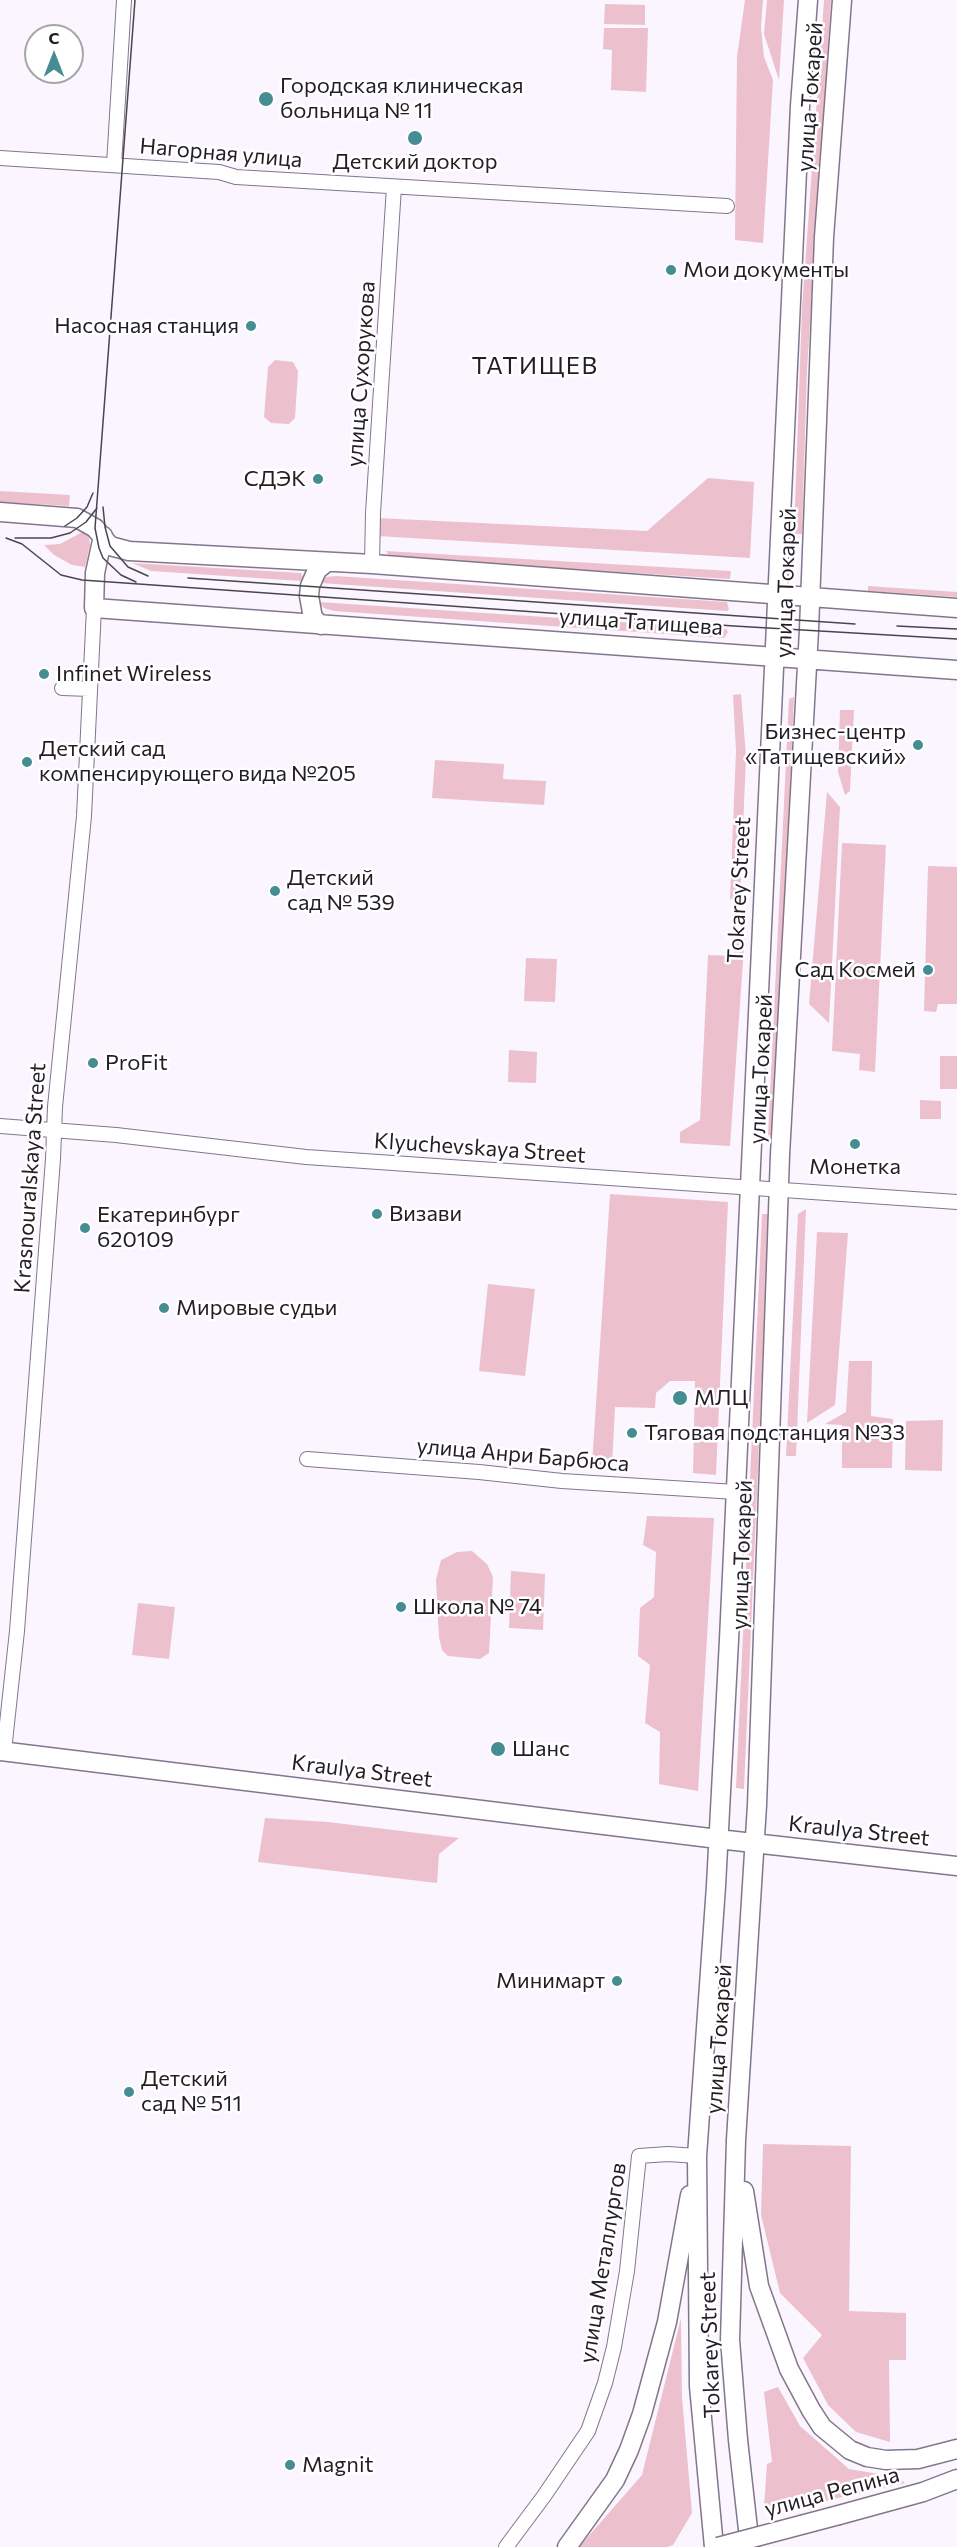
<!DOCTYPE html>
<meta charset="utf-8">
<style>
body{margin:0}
#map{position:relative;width:957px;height:2547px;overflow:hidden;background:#fbf5ff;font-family:Commissioner,sans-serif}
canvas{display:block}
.north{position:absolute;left:24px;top:24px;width:60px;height:60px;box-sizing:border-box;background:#fff;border:2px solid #a7a5a8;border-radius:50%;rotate:0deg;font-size:16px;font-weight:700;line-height:24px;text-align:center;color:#231e26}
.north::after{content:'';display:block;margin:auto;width:21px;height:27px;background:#458c93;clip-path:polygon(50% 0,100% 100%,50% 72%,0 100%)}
</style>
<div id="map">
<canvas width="957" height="2547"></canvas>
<div class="north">С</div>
</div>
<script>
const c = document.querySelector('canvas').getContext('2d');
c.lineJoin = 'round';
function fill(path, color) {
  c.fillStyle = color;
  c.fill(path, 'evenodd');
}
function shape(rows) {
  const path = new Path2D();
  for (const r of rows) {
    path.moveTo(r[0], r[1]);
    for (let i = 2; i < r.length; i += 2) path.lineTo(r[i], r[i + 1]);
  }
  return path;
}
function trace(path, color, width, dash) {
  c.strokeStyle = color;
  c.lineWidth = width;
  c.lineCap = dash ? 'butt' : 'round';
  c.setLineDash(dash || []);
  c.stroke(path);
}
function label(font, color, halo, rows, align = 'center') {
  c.font = font + ' Commissioner,sans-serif';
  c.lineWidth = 5;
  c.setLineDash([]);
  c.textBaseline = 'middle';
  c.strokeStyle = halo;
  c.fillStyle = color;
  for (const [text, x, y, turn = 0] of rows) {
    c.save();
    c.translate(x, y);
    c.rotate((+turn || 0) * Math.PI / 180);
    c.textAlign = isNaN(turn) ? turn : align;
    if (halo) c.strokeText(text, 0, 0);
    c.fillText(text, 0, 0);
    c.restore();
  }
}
fill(shape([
 [745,0,763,0,761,27,764,57,773,80,763,243,735,240,737,57],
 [767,0,784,0,779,80,764,34],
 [824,0,831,0,807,370,802,534,794,534,802,308],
 [605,4,645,5,645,25,604,24],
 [604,28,648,28,646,92,611,90,612,50,603,49],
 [275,360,293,362,298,371,295,418,289,424,271,423,264,417,268,367],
 [708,478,754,482,750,558,377,536,377,518,647,531],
 [0,491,70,495,69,506,0,502],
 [88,529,90,545,85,567,72,565,54,555,44,545,60,544],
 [386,551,731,571,730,579,390,558],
 [132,563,301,573,304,579,301,581,151,571],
 [336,576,727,602,729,609,727,611,320,583,326,577],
 [868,586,957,592,957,597,868,591],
 [319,602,726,629,728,632,724,638,334,611,324,608],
 [741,694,746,756,740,900,730,899,736,751,733,695],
 [794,697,775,1136,768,1135,789,699],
 [840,710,854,710,850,791,845,795,838,772],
 [435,760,504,764,503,779,546,781,544,805,432,798],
 [827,792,840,807,829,1023,809,1004],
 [842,843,886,845,875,1072,859,1070,860,1054,832,1051],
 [928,866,957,867,957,1004,938,1004,936,1012,924,1011],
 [735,933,745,933,730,1146,680,1143,680,1132,700,1120,708,955,734,956],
 [526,958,557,959,555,1002,524,1001],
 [509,1050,537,1052,536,1083,508,1082],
 [940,1056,957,1056,957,1089,940,1089],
 [920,1100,941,1101,941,1119,920,1119],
 [610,1194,728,1202,716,1475,693,1473,695,1381,670,1381,656,1393,655,1408,615,1407,612,1466,592,1464],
 [806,1209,796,1456,786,1456,798,1214],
 [762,1214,769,1214,744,1789,736,1788],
 [817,1232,848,1233,835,1405,807,1423],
 [488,1284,535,1289,525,1376,479,1371],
 [849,1361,872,1361,871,1416,893,1419,892,1468,842,1468,842,1425,825,1424,846,1412],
 [943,1420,942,1471,905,1470,906,1421],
 [647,1516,714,1518,698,1791,659,1784,660,1732,645,1723,650,1665,638,1656,640,1608,654,1597,656,1552,643,1545],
 [472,1551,487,1564,493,1577,489,1653,480,1659,448,1656,442,1650,439,1637,436,1580,441,1560,457,1552],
 [511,1571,545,1574,543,1630,509,1628],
 [138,1603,175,1607,169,1659,132,1655],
 [265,1818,328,1822,459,1838,439,1854,437,1883,258,1862],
 [763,2144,851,2146,849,2311,906,2313,906,2360,889,2360,890,2442,856,2432,828,2405,803,2358,822,2335,780,2293,761,2215],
 [681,2318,682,2397,692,2513,673,2545,667,2547,579,2547,642,2475],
 [778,2387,800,2426,849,2469,897,2477,905,2483,789,2509,764,2507,767,2464,772,2462,764,2392]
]), '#edc0ce');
const minor = shape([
 [0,158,219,172,236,177,727,206],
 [114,165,124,0],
 [372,564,373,513,394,187],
 [62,688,90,689],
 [0,1126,116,1135,306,1157,957,1202],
 [307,1459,479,1472,562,1481,736,1492],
 [4,1751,17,1631,53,1159,55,1107,84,816,94,608],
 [506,2547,544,2496,588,2431,605,2383,614,2347,627,2271,639,2156,668,2154,697,2156]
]);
const major = shape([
 [0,512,77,518,95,528,110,546,129,551,372,564,957,608],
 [103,536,95,573,94,608,957,670],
 [321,625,313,618,309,596,310,586,317,570,327,562],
 [0,1751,718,1839,957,1866],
 [744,2191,759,2286,789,2369,811,2410,822,2427,850,2450,867,2457,886,2460,918,2459,957,2449],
 [839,2515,923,2492,957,2479],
 [567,2547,615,2480,629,2450,642,2414,667,2322,690,2195],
 [714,2547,699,2386,697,2156,716,1886,729,1640,800,106,808,0],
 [750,2547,738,2440,730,2340,736,2140,757,1805,780,1155,809,630,824,237,842,0]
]);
trace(minor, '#83768b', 16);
trace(major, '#83768b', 21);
trace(minor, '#fff', 14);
trace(major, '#fff', 18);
trace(shape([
 [135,0,95,528,99,548,103,558,121,575,136,582],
 [103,507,105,527,110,546,128,567,148,576],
 [65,526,77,518,87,507,93,493],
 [6,538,22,544,61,575,82,580,734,626,957,639],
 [15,538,51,538,70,533,86,522,97,508],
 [188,578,855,624],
 [897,626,957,629]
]), '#4a454d', 1.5);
const majorBridge = shape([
 [718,2547,839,2515]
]);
trace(majorBridge, '#83768b', 21, []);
trace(majorBridge, '#fff', 18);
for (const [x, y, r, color] of [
 [266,99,8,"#458c93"],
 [415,138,8,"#458c93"],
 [671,270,6,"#458c93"],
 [251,326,6,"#458c93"],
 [318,479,6,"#458c93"],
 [44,674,6,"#458c93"],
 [918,745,6,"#458c93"],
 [27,762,6,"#458c93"],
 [275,891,6,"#458c93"],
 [928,970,6,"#458c93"],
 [93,1063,6,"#458c93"],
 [855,1144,6,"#458c93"],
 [377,1214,6,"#458c93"],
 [85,1228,6,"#458c93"],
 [164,1308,6,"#458c93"],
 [680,1398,8,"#458c93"],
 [632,1433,6,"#458c93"],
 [401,1607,6,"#458c93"],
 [498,1749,8,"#458c93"],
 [617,1981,6,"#458c93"],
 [129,2092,6,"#458c93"],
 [290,2465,6,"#458c93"]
]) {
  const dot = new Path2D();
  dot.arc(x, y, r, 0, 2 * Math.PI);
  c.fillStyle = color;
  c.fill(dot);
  trace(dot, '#fff', 2);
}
label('22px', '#231e26', '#fff', [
 ["Городская клиническая",280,86],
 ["больница № 11",280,111],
 ["Детский доктор",415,162,"center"],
 ["Мои документы",683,270],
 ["Насосная станция",239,326,"right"],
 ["СДЭК",306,479,"right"],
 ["Infinet Wireless",56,674],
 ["Бизнес-центр",906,732,"right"],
 ["«Татищевский»",906,757,"right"],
 ["Детский сад",39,749],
 ["компенсирующего вида №205",39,774],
 ["Детский",287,878],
 ["сад № 539",287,903],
 ["Сад Космей",916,970,"right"],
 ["ProFit",105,1063],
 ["Монетка",855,1167,"center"],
 ["Визави",389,1214],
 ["Екатеринбург",97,1215],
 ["620109",97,1240],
 ["Мировые судьи",176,1308],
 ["МЛЦ",694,1398],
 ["Тяговая подстанция №33",644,1433],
 ["Школа № 74",413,1607],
 ["Шанс",512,1749],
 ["Минимарт",605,1981,"right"],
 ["Детский",141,2079],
 ["сад № 511",141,2104],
 ["Magnit",302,2465]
], 'left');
label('22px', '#231e26', '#fff', [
 ["улица Токарей",810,97,-86],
 ["Нагорная улица",221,153,5],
 ["улица Сухорукова",361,374,-86],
 ["улица Токарей",786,583,-88],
 ["улица Татищева",641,622,4],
 ["Tokarey Street",739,890,-87],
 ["улица Токарей",761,1069,-87],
 ["Klyuchevskaya Street",480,1148,4],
 ["Krasnouralskaya Street",30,1178,-86],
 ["улица Анри Барбюса",523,1455,5],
 ["улица Токарей",742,1555,-88],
 ["Kraulya Street",362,1771,7],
 ["Kraulya Street",859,1831,6],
 ["улица Токарей",719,2039,-86],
 ["улица Металлургов",603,2263,-81],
 ["Tokarey Street",710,2345,-92],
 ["улица Репина",832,2492,-15]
]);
c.letterSpacing = '1.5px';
label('24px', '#231e26', '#fff', [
 ["ТАТИЩЕВ",535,366]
]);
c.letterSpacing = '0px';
</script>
